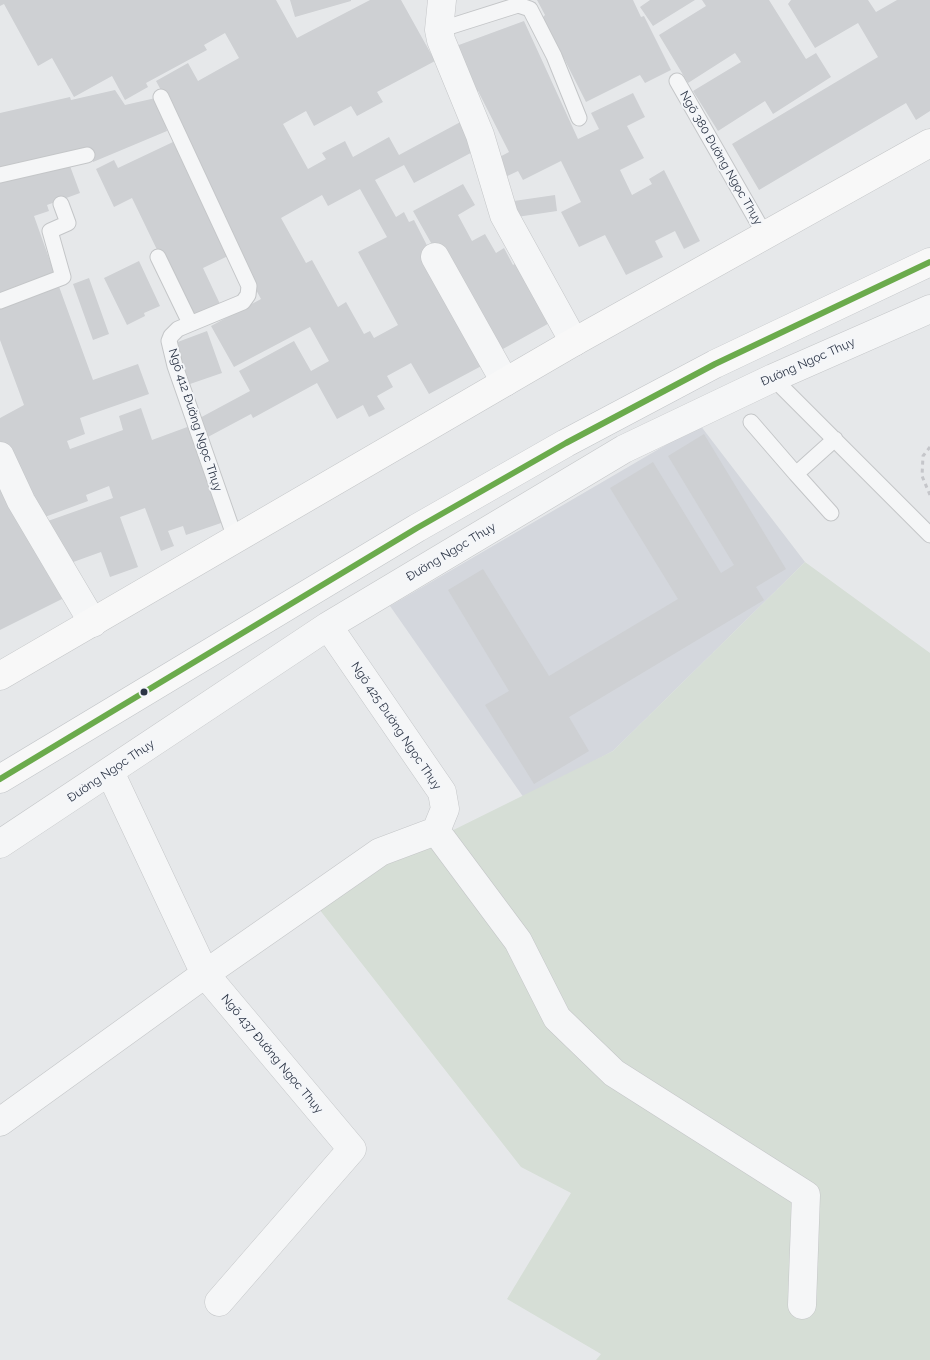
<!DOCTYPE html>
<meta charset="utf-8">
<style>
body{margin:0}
canvas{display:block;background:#e6e8ea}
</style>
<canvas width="930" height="1360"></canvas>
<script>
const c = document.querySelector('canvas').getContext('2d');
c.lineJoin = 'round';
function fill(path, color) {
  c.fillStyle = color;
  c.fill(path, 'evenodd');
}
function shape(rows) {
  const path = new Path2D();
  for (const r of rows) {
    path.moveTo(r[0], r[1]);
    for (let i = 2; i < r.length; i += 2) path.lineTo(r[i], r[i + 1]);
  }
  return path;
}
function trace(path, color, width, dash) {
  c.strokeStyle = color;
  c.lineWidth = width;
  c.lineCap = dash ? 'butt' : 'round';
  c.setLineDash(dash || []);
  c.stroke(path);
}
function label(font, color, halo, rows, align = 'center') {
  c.font = font + ' Raleway,sans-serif';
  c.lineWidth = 4;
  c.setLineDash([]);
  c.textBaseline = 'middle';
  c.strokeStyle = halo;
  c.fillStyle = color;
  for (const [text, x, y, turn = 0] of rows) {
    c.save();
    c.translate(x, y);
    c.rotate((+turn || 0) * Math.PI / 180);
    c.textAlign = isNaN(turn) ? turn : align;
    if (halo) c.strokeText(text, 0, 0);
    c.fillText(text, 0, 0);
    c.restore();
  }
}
fill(shape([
 [700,425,805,562,613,751,524,798,390,606]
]), '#d4d7dd');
fill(shape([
 [805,562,930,653,930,1360,596,1360,601,1354,507,1299,571,1193,521,1167,312,900,613,751]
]), '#d6ded6');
fill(shape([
 [0,0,276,0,297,38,370,0,401,0,435,61,377,92,383,102,357,116,351,106,314,126,306,111,283,124,308,169,326,159,322,153,345,141,353,157,389,137,399,155,466,119,482,147,414,183,404,165,375,180,396,217,404,212,409,222,414,220,487,363,429,394,411,363,387,376,393,387,377,396,385,409,369,417,363,405,337,419,317,383,253,418,251,414,206,438,196,420,250,391,239,371,294,341,311,371,329,361,310,327,234,367,211,326,261,299,248,275,191,146,156,81,188,63,198,81,239,58,225,33,204,45,207,50,146,83,148,87,125,100,112,76,74,97,52,58,38,66,4,4,0,6],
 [360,189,387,237,358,252,398,325,374,338,370,331,364,334,346,302,338,307,312,260,306,263,281,218,322,195,328,206],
 [290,0,351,0,351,1,295,17],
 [537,0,633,0,641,17,644,16,671,70,645,83,640,75,586,102,543,17,545,15],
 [650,0,695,0,653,26,640,7],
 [702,0,769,0,806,59,816,53,831,77,773,114,765,101,718,131,693,91,741,62,735,53,688,83,659,35,706,6],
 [791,0,868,0,876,12,897,0,930,0,930,111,916,120,906,103,759,190,732,144,878,57,858,23,815,48,788,4],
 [524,21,578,139,599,129,591,113,633,93,645,117,627,126,644,158,620,170,632,195,652,184,649,179,664,170,700,241,684,249,675,231,655,241,663,257,626,275,605,235,579,247,561,212,581,202,561,161,523,180,518,171,499,180,490,162,509,152,478,91,471,94,448,49],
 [115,90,125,105,160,97,167,131,93,162,90,148,0,169,0,113,70,97,71,100],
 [173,142,228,256,203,268,220,304,190,318,132,198,114,207,96,169,114,160,118,168],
 [70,166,80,193,47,205,49,211,34,216,56,278,0,298,0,180],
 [463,184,475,205,458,215,472,241,485,234,496,253,504,248,513,265,520,261,553,321,494,354,413,211],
 [555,195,557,211,510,218,507,202],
 [139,261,160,306,144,313,145,316,127,325,104,278],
 [89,278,109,334,93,340,73,284],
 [57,281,93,380,138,364,149,394,80,418,85,434,67,441,70,449,123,430,119,416,141,408,152,440,190,426,224,522,186,535,183,526,168,531,174,546,161,551,145,508,120,517,138,567,110,577,101,552,65,565,45,522,113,498,109,486,86,495,88,501,34,521,16,486,0,441,0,418,24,405,0,340,0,302],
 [207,331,222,373,190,384,175,343],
 [704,434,786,569,756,587,764,600,569,717,589,751,534,784,485,705,509,691,448,590,483,569,549,676,678,599,610,488,653,462,721,573,734,565,668,456],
 [0,468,66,597,0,630]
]), '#ced0d3');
const lane = shape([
 [439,30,518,5,530,9,554,56,579,118],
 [677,81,765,235],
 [161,97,249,286,248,295,243,302,178,329,171,336,169,341,175,366,235,538],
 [0,175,87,155],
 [158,257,190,323],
 [0,301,63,277,50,231,68,223,61,204],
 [773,378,930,535],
 [751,422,796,474,835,439],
 [796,474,831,513]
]);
const street = shape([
 [442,0,439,30,441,40,480,135,504,215,574,342],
 [435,257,505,382],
 [0,456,21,501,93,623],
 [328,626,442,792,445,809,436,831],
 [110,772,205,974,352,1149,219,1302],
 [436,831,518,941,557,1018,614,1073,806,1195,802,1305],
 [0,844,328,626,624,449,773,378,930,309],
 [0,1122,205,974,380,852,436,831]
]);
const secondary = shape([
 [0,676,574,342,930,143]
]);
const primary = shape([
 [0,779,417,528,566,443,715,364,930,262]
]);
trace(lane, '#c4c6c8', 17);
trace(street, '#c4c6c8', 29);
trace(secondary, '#c4c6c8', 29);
trace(primary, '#c2c5c8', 29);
trace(shape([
 [930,447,923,456,922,476,930,495]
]), '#c5c6ca', 3, [4, 4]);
trace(lane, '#f5f6f7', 15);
trace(street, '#f5f6f7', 28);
trace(secondary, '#f8f8f8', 28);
trace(primary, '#f8f8f8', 28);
trace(shape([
 [0,779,417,528,566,443,715,364,930,262]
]), '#6bab4c', 6);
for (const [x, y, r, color] of [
 [144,692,4.5,"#2b3445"]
]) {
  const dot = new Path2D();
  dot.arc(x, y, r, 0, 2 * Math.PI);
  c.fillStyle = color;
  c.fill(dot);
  trace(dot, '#f4f6f9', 2);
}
label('12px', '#2b3445', '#f4f6f9', [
 ["Ngõ 380 Đường Ngọc Thụy",721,158,60],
 ["Đường Ngọc Thụy",808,362,-24],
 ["Ngõ 412 Đường Ngọc Thụy",195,420,72],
 ["Đường Ngọc Thụy",451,552,-31],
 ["Ngõ 425 Đường Ngọc Thụy",396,726,56],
 ["Đường Ngọc Thụy",111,771,-34],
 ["Ngõ 437 Đường Ngọc Thụy",272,1054,50]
]);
</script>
